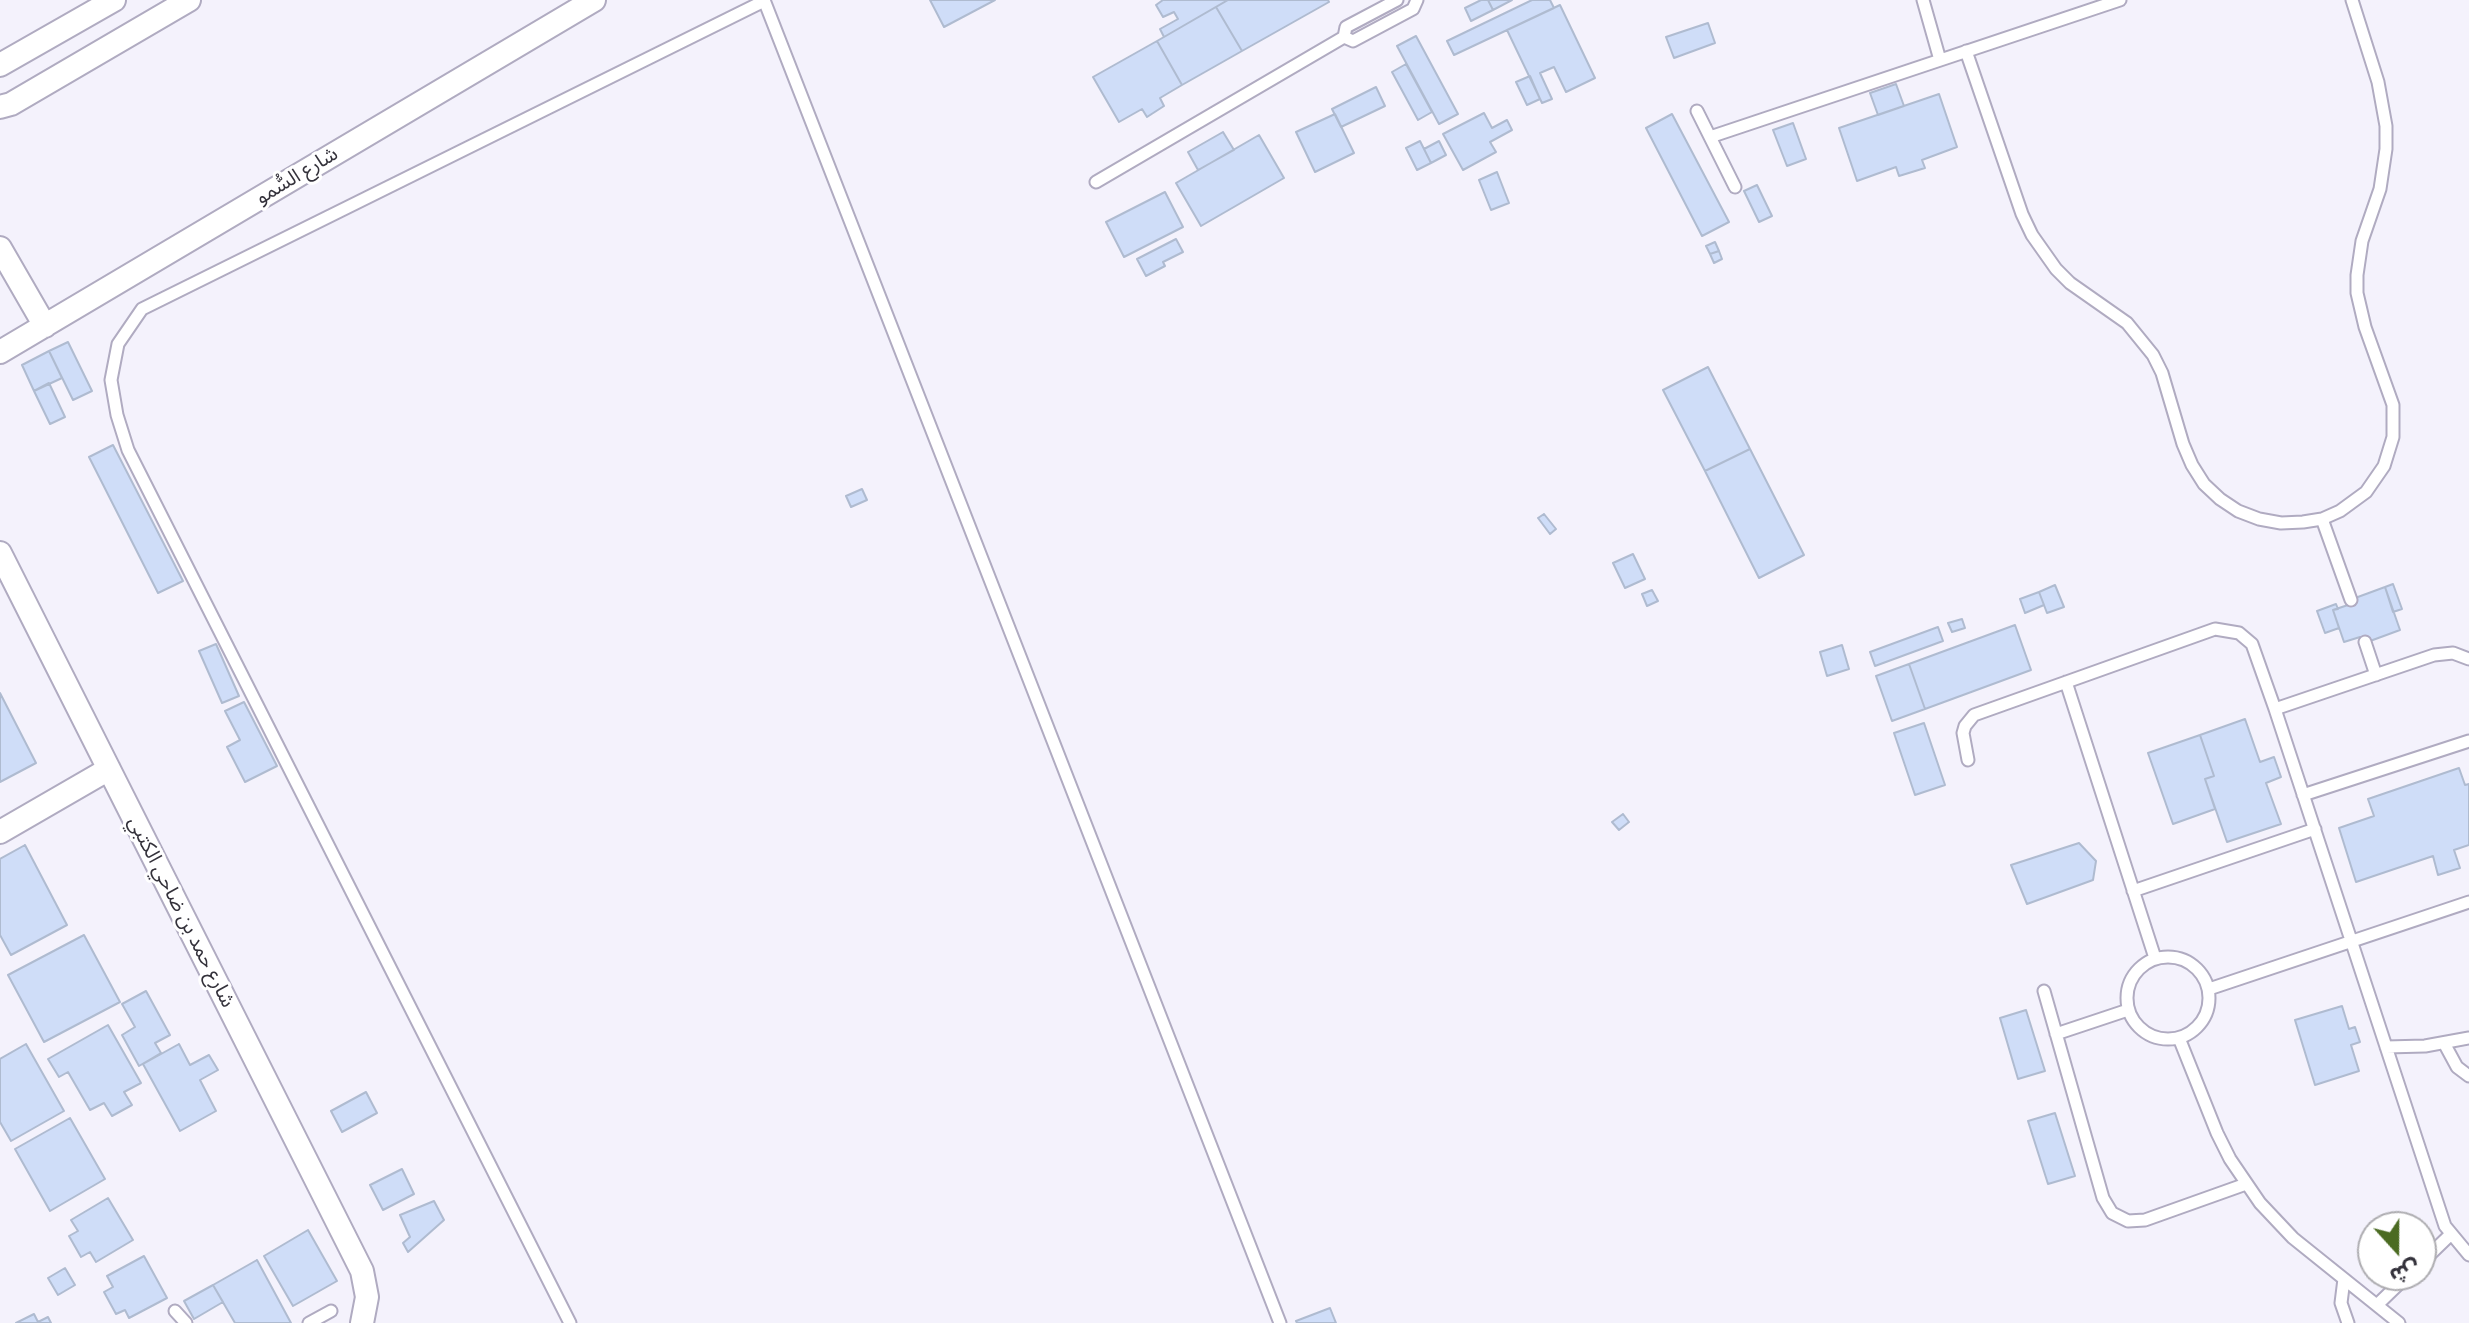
<!DOCTYPE html>
<meta charset="utf-8">
<style>
body{margin:0}
#map{position:relative;width:2469px;height:1323px;overflow:hidden;background:#f4f2fc;font-family:"Fira Sans Condensed","Noto Sans Arabic",sans-serif}
canvas{display:block}
.north{position:absolute;left:2357px;top:1211px;width:80px;height:80px;box-sizing:border-box;background:#fff;border:2px solid #aeadb1;border-radius:50%;rotate:159deg;font-size:22px;font-weight:700;line-height:32px;text-align:center;color:#34323b}
.north::after{content:'';display:block;margin:auto;width:28px;height:36px;background:#4b6b22;clip-path:polygon(50% 0,100% 100%,50% 72%,0 100%)}
</style>
<div id="map">
<canvas width="2469" height="1323"></canvas>
<div class="north">ش</div>
</div>
<script>
const c = document.querySelector('canvas').getContext('2d');
c.lineJoin = 'round';
function fill(path, color) {
  c.fillStyle = color;
  c.fill(path, 'evenodd');
}
function shape(rows) {
  const path = new Path2D();
  for (const r of rows) {
    if (r.length === 3) {
      path.moveTo(r[0] + r[2], r[1]);
      path.arc(r[0], r[1], r[2], 0, 2 * Math.PI);
      continue;
    }
    path.moveTo(r[0], r[1]);
    for (let i = 2; i < r.length; i += 2) path.lineTo(r[i], r[i + 1]);
  }
  return path;
}
function trace(path, color, width, dash) {
  c.strokeStyle = color;
  c.lineWidth = width;
  c.lineCap = dash ? 'butt' : 'round';
  c.setLineDash(dash || []);
  c.stroke(path);
}
function label(font, color, halo, rows, align = 'center') {
  c.font = font + ' "Fira Sans Condensed","Noto Sans Arabic",sans-serif';
  c.lineWidth = 6;
  c.setLineDash([]);
  c.textBaseline = 'middle';
  c.strokeStyle = halo;
  c.fillStyle = color;
  for (const [text, x, y, turn = 0] of rows) {
    c.save();
    c.translate(x, y);
    c.rotate((+turn || 0) * Math.PI / 180);
    c.textAlign = isNaN(turn) ? turn : align;
    if (halo) c.strokeText(text, 0, 0);
    c.fillText(text, 0, 0);
    c.restore();
  }
}
const building = shape([
 [930,0,995,0,944,27,930,0],
 [1163,0,1228,0,1164,37,1160,29,1178,19,1174,12,1163,17,1156,5,1163,0],
 [1228,0,1328,0,1329,2,1242,51,1216,7,1228,0],
 [1481,0,1488,0,1493,10,1471,21,1465,8,1481,0],
 [1488,0,1512,0,1493,10,1488,0],
 [1532,0,1550,0,1554,8,1454,55,1447,41,1532,0],
 [1560,5,1595,78,1566,92,1554,67,1540,73,1552,99,1542,103,1507,30,1560,5],
 [1216,7,1242,51,1182,85,1157,41,1216,7],
 [1708,23,1715,43,1674,58,1666,37,1708,23],
 [1416,36,1458,114,1439,124,1397,46,1416,36],
 [1157,41,1182,85,1160,98,1164,106,1147,117,1142,109,1119,122,1093,77,1157,41],
 [1406,64,1432,112,1418,120,1392,72,1406,64],
 [1530,76,1540,99,1527,105,1516,82,1530,76],
 [1896,84,1904,106,1878,115,1870,93,1896,84],
 [1376,87,1385,106,1341,127,1332,109,1376,87],
 [1939,94,1957,147,1922,160,1925,168,1899,176,1896,167,1857,181,1839,128,1939,94],
 [1484,113,1492,128,1507,120,1512,130,1490,142,1496,152,1463,170,1443,134,1484,113],
 [1335,114,1354,153,1315,172,1296,132,1335,114],
 [1672,114,1729,222,1702,236,1646,128,1672,114],
 [1793,123,1806,159,1787,166,1773,130,1793,123],
 [1223,132,1234,150,1198,170,1188,152,1223,132],
 [1259,135,1284,178,1201,226,1176,183,1259,135],
 [1420,141,1431,163,1417,170,1406,148,1420,141],
 [1439,141,1446,155,1431,163,1424,149,1439,141],
 [1497,172,1509,203,1491,210,1479,180,1497,172],
 [1757,185,1772,216,1759,222,1744,191,1757,185],
 [1165,192,1183,227,1124,257,1106,222,1165,192],
 [1176,239,1183,252,1163,262,1165,266,1146,276,1137,259,1176,239],
 [1715,242,1719,251,1710,254,1706,246,1715,242],
 [1719,251,1722,259,1714,263,1710,254,1719,251],
 [68,342,92,391,73,400,49,351,68,342],
 [49,351,62,378,34,391,22,365,49,351],
 [1708,367,1750,449,1705,471,1663,390,1708,367],
 [49,383,65,417,50,424,34,391,49,383],
 [113,445,183,581,158,593,89,457,113,445],
 [1750,449,1804,555,1759,578,1705,471,1750,449],
 [862,489,867,500,851,507,846,496,862,489],
 [1544,514,1556,529,1550,534,1538,518,1544,514],
 [1633,554,1645,579,1625,588,1613,563,1633,554],
 [2393,584,2402,609,2393,612,2385,587,2393,584],
 [2055,585,2064,607,2047,613,2039,592,2055,585],
 [2385,587,2400,630,2362,644,2360,637,2344,642,2333,610,2348,605,2347,601,2385,587],
 [1652,590,1658,601,1647,606,1642,594,1652,590],
 [2039,592,2044,605,2025,613,2020,599,2039,592],
 [2336,604,2338,609,2333,610,2339,628,2325,633,2317,611,2336,604],
 [1962,619,1965,628,1952,632,1948,623,1962,619],
 [2015,625,2031,670,1925,709,1909,664,2015,625],
 [1938,627,1943,641,1875,666,1870,652,1938,627],
 [216,644,239,696,222,703,199,651,216,644],
 [1842,645,1849,669,1827,676,1820,652,1842,645],
 [1909,664,1925,709,1892,721,1876,676,1909,664],
 [0,693,36,763,0,782,0,693],
 [244,702,277,766,245,782,227,747,240,740,225,711,244,702],
 [2245,719,2260,762,2274,757,2281,777,2266,783,2281,824,2227,842,2205,779,2214,776,2200,735,2245,719],
 [1924,723,1945,785,1915,795,1894,733,1924,723],
 [2200,735,2214,776,2205,779,2215,809,2173,824,2148,753,2200,735],
 [2459,768,2465,785,2469,784,2469,845,2454,850,2460,868,2438,875,2433,856,2356,882,2339,828,2374,816,2368,799,2459,768],
 [1623,814,1629,822,1619,830,1612,822,1623,814],
 [2079,843,2096,861,2093,880,2027,904,2011,865,2079,843],
 [25,845,67,925,11,955,0,935,0,859,25,845],
 [84,935,120,1002,44,1042,8,975,84,935],
 [146,991,170,1035,155,1043,161,1053,139,1066,122,1035,135,1027,122,1004,146,991],
 [2342,1006,2349,1029,2355,1027,2360,1042,2351,1045,2359,1071,2315,1085,2295,1020,2342,1006],
 [2026,1010,2045,1071,2018,1079,2000,1018,2026,1010],
 [108,1025,141,1083,124,1092,132,1105,112,1116,104,1103,90,1110,68,1072,59,1077,48,1059,108,1025],
 [26,1044,64,1111,11,1141,0,1122,0,1059,26,1044],
 [179,1044,190,1065,209,1055,218,1070,200,1080,216,1111,180,1131,143,1064,179,1044],
 [366,1092,377,1113,342,1132,331,1111,366,1092],
 [2055,1113,2075,1176,2048,1184,2028,1121,2055,1113],
 [70,1118,105,1179,50,1211,15,1149,70,1118],
 [402,1169,414,1194,383,1210,370,1185,402,1169],
 [108,1198,133,1240,96,1262,90,1252,81,1257,69,1236,78,1231,71,1220,108,1198],
 [434,1201,444,1220,408,1252,403,1243,410,1237,400,1215,434,1201],
 [308,1230,337,1281,293,1306,264,1256,308,1230],
 [144,1256,167,1298,129,1318,125,1310,116,1314,104,1292,113,1287,107,1276,144,1256],
 [257,1260,291,1323,235,1323,213,1285,257,1260],
 [65,1268,75,1285,58,1295,48,1278,65,1268],
 [213,1285,223,1302,194,1319,184,1301,213,1285],
 [1330,1308,1336,1323,1297,1323,1296,1321,1330,1308],
 [34,1314,38,1322,48,1317,51,1323,16,1323,34,1314]
]);
fill(building, '#cfddf8');
trace(building, '#afbbd0', 2);
const lane = shape([
 [764,0,1280,1323],
 [1923,0,1940,60],
 [1344,37,1353,41,1413,9,1417,0],
 [1966,51,2022,214,2032,235,2056,269,2070,283,2127,323,2153,355,2162,373,2183,444,2192,465,2204,484,2220,499,2238,511,2259,519,2281,523,2303,522,2322,519,2340,511,2366,492,2384,466,2393,437,2393,405,2365,327,2357,293,2357,275,2362,241,2380,189,2386,149,2386,126,2378,82,2352,0],
 [1697,111,1735,187],
 [1710,137,2120,0],
 [1096,182,1344,37,1346,27,1397,0],
 [2322,519,2351,600],
 [2365,642,2376,675],
 [2469,659,2453,653,2434,655,2275,709,2445,1226,2469,1255],
 [2066,682,2155,958],
 [1968,760,1963,733,1965,726,1974,715,2215,629,2239,633,2252,644,2275,709],
 [2303,795,2469,741],
 [2133,891,2315,829],
 [2168,998,41],
 [2209,989,2469,902],
 [2044,991,2103,1198,2112,1213,2128,1221,2145,1220,2246,1184],
 [2056,1034,2128,1010],
 [2179,1038,2217,1133,2230,1159,2260,1203,2293,1238,2399,1323],
 [2444,1043,2457,1067,2469,1076],
 [2386,1047,2425,1046,2469,1038],
 [2421,1263,2450,1235],
 [2344,1279,2341,1303,2348,1323],
 [2377,1305,2408,1275],
 [175,1311,186,1323],
 [309,1323,331,1311],
 [570,1323,128,450,117,415,111,380,118,344,142,309,764,1]
]);
const street = shape([
 [0,65,114,0],
 [0,107,11,104,189,0],
 [0,248,45,326],
 [0,352,594,0],
 [0,553,362,1271,367,1297,362,1323],
 [0,832,109,769]
]);
trace(lane, '#b0abc1', 15);
trace(street, '#b0abc1', 26);
trace(lane, '#fff', 11);
trace(street, '#fff', 22);
label('20px', '#34323b', '#fff', [
 ["شارع السُّمو",297,176,-31],
 ["شارع حمد بن ضاحي الكتبي",181,912,63]
]);
</script>
